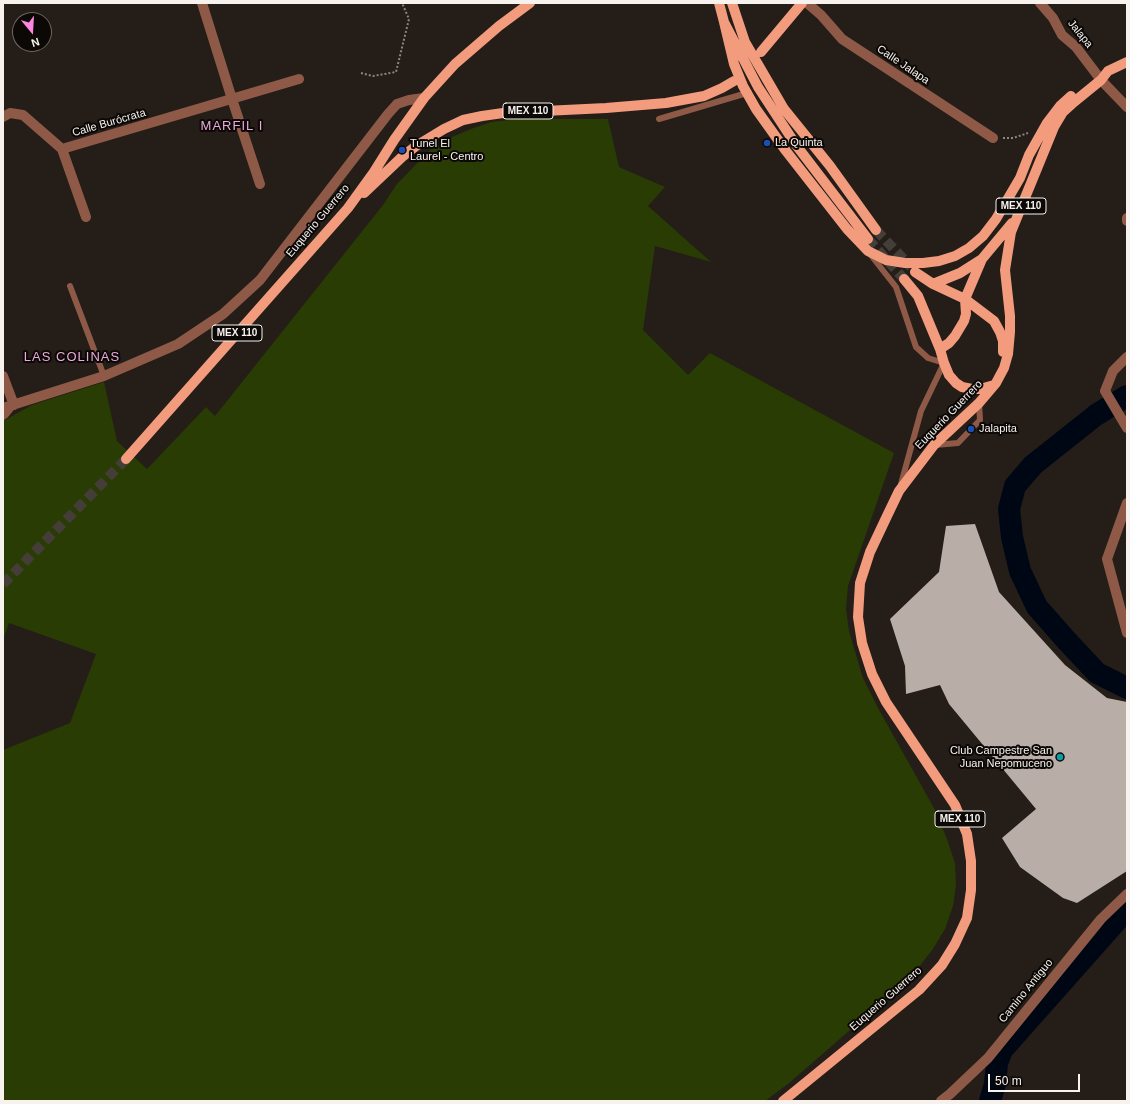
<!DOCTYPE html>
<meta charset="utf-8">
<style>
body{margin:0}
#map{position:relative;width:1130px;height:1104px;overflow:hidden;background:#241d18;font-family:Helvetica,sans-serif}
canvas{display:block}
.frame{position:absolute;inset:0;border:4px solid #f7f2ee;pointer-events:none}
.north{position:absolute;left:12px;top:12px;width:40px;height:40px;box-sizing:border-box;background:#0b0806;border:1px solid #696663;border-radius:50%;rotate:162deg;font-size:11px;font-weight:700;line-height:16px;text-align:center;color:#f7f2ee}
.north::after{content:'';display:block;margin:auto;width:14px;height:18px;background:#fe86e1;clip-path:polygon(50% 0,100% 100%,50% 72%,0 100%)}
.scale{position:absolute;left:988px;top:1074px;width:92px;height:18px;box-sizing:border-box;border:2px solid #f7f2ee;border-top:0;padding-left:5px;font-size:12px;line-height:14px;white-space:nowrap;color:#f7f2ee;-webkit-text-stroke:3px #0b0806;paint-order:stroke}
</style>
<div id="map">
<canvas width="1130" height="1104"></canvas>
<div class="frame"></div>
<div class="north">N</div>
<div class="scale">50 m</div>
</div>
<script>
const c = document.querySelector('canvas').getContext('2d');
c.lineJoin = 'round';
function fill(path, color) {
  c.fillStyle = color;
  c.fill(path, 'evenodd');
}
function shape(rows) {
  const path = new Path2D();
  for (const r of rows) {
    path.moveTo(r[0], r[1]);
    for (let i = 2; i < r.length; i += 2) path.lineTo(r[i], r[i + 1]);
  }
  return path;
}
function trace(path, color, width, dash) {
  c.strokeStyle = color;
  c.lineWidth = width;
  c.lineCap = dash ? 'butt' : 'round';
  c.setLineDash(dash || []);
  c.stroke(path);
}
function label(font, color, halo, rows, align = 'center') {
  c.font = font + ' Helvetica,sans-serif';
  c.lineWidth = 4;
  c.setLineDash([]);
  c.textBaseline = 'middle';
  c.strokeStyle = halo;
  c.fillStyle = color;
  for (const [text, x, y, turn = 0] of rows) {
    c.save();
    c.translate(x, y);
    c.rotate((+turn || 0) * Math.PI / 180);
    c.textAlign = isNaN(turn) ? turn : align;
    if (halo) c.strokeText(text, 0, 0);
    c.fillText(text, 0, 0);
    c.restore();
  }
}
fill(shape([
 [519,119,608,119,619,167,665,187,648,206,711,262,655,246,643,330,688,375,710,353,894,453,848,586,846,609,849,631,863,678,878,708,934,808,947,839,955,863,956,885,953,906,945,929,933,949,911,977,788,1084,765,1101,3,1101,3,750,70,723,96,654,9,623,3,640,3,421,32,405,104,382,117,441,147,469,206,407,215,416,383,205,397,184,430,150,452,137,471,129,491,122]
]), '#293c03');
trace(shape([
 [1127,396,1096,415,1033,465,1015,486,1009,509,1012,537,1020,571,1037,607,1067,641,1097,673,1127,688],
 [990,1101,995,1084,997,1063,1002,1050,1127,909]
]), '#000714', 22);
fill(shape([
 [975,524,999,592,1065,665,1107,698,1127,702,1127,871,1077,903,1063,898,1020,867,1002,838,1036,809,949,704,940,685,906,694,905,666,890,619,939,572,946,526]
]), '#b8aea7');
trace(shape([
 [876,230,911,267],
 [868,239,904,279],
 [3,584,126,459]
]), '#443d38', 10, [10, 5]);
trace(shape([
 [361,73,373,76,396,72,409,19,402,3],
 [1003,138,1013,138,1028,133]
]), '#8c8682', 2, [2, 2]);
trace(shape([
 [659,119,747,93],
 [870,254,896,287,916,347,928,358,944,363,921,411,901,484],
 [70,286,104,376],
 [3,417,6,415,14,405],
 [935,445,958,443,980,420,979,403]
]), '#8e5a47', 6);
trace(shape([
 [202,3,232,99,260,184],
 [807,3,821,15,842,39,993,138],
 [1040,3,1053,18,1062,35,1076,47,1101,80,1127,107],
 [3,117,10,113,23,115,62,149,299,79],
 [62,149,86,217],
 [1127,218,1127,221],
 [1127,357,1113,371,1105,391,1127,428],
 [3,376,14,405],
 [3,408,104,376,178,344,223,314,260,280,388,114,397,104,409,100,424,98],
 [1127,503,1107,559,1127,633],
 [941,1101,950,1094,988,1058,1101,919,1127,894]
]), '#8e5a47', 10);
trace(shape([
 [719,3,724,22,758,87,796,145,868,239],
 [732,3,745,42,784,109,830,166,876,230],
 [724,22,734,64,743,86,756,109,786,151,847,229,868,251,886,260,905,263,923,263,939,261,955,256,969,248,983,236,996,219,1020,178,1029,155,1047,123,1060,106,1071,96],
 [761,52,802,3],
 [364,193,402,157,416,146,444,129,463,120,482,116,503,113,606,108,666,103,704,96,722,88,734,81],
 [915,272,933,284,965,299,994,321,1000,332,1003,341,1003,352],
 [904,279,918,296,940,349,944,363,949,375,956,383,962,387,972,389,980,389,994,385],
 [933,284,960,273,982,259,1012,223],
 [940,349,949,343,955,336,964,321,966,314,965,299,982,259],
 [126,459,348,208,374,172,394,140,424,98,455,64,499,26,530,3],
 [783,1101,919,990,942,965,955,944,967,918,971,890,971,861,967,834,955,805,886,702,872,674,862,643,858,617,860,583,870,552,887,516,899,491,934,445,979,403,996,383,1004,368,1008,354,1010,332,1010,316,1005,270,1011,232,1054,127,1063,112,1074,102,1101,80,1108,71,1127,62]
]), '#f29c7d', 10);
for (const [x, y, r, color] of [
 [767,143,4,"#1a4fb4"],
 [402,150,4,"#1a4fb4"],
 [971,429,4,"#1a4fb4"],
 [1060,757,4,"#0f9aa8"]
]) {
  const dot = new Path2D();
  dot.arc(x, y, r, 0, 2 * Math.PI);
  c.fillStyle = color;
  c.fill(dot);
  trace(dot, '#0b0806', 1.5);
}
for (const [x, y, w] of [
 [528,111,50],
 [1021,206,50],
 [237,333,50],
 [960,819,50]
]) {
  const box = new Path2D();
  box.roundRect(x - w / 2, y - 8, w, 16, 3);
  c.fillStyle = '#0b0806';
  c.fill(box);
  trace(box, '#f7f2ee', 1);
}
label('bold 10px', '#f7f2ee', null, [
 ["MEX 110",528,111],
 ["MEX 110",1021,206],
 ["MEX 110",237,333],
 ["MEX 110",960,819]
]);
label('11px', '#f7f2ee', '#0b0806', [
 ["Jalapa",1080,34,51],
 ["Calle Jalapa",903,65,34],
 ["Calle Burócrata",109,123,-16],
 ["Euquerio Guerrero",318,221,-50],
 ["Euquerio Guerrero",949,415,-46],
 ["Camino Antiguo",1026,991,-51],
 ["Euquerio Guerrero",886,999,-41]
]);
label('11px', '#f7f2ee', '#0b0806', [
 ["La Quinta",775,143],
 ["Tunel El",410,144],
 ["Laurel - Centro",410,157],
 ["Jalapita",979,429],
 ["Club Campestre San",1052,751,"right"],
 ["Juan Nepomuceno",1052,764,"right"]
], 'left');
c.letterSpacing = '1px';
label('13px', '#eca9da', '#0b0806', [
 ["MARFIL I",232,126],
 ["LAS COLINAS",72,357]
]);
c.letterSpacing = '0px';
</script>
